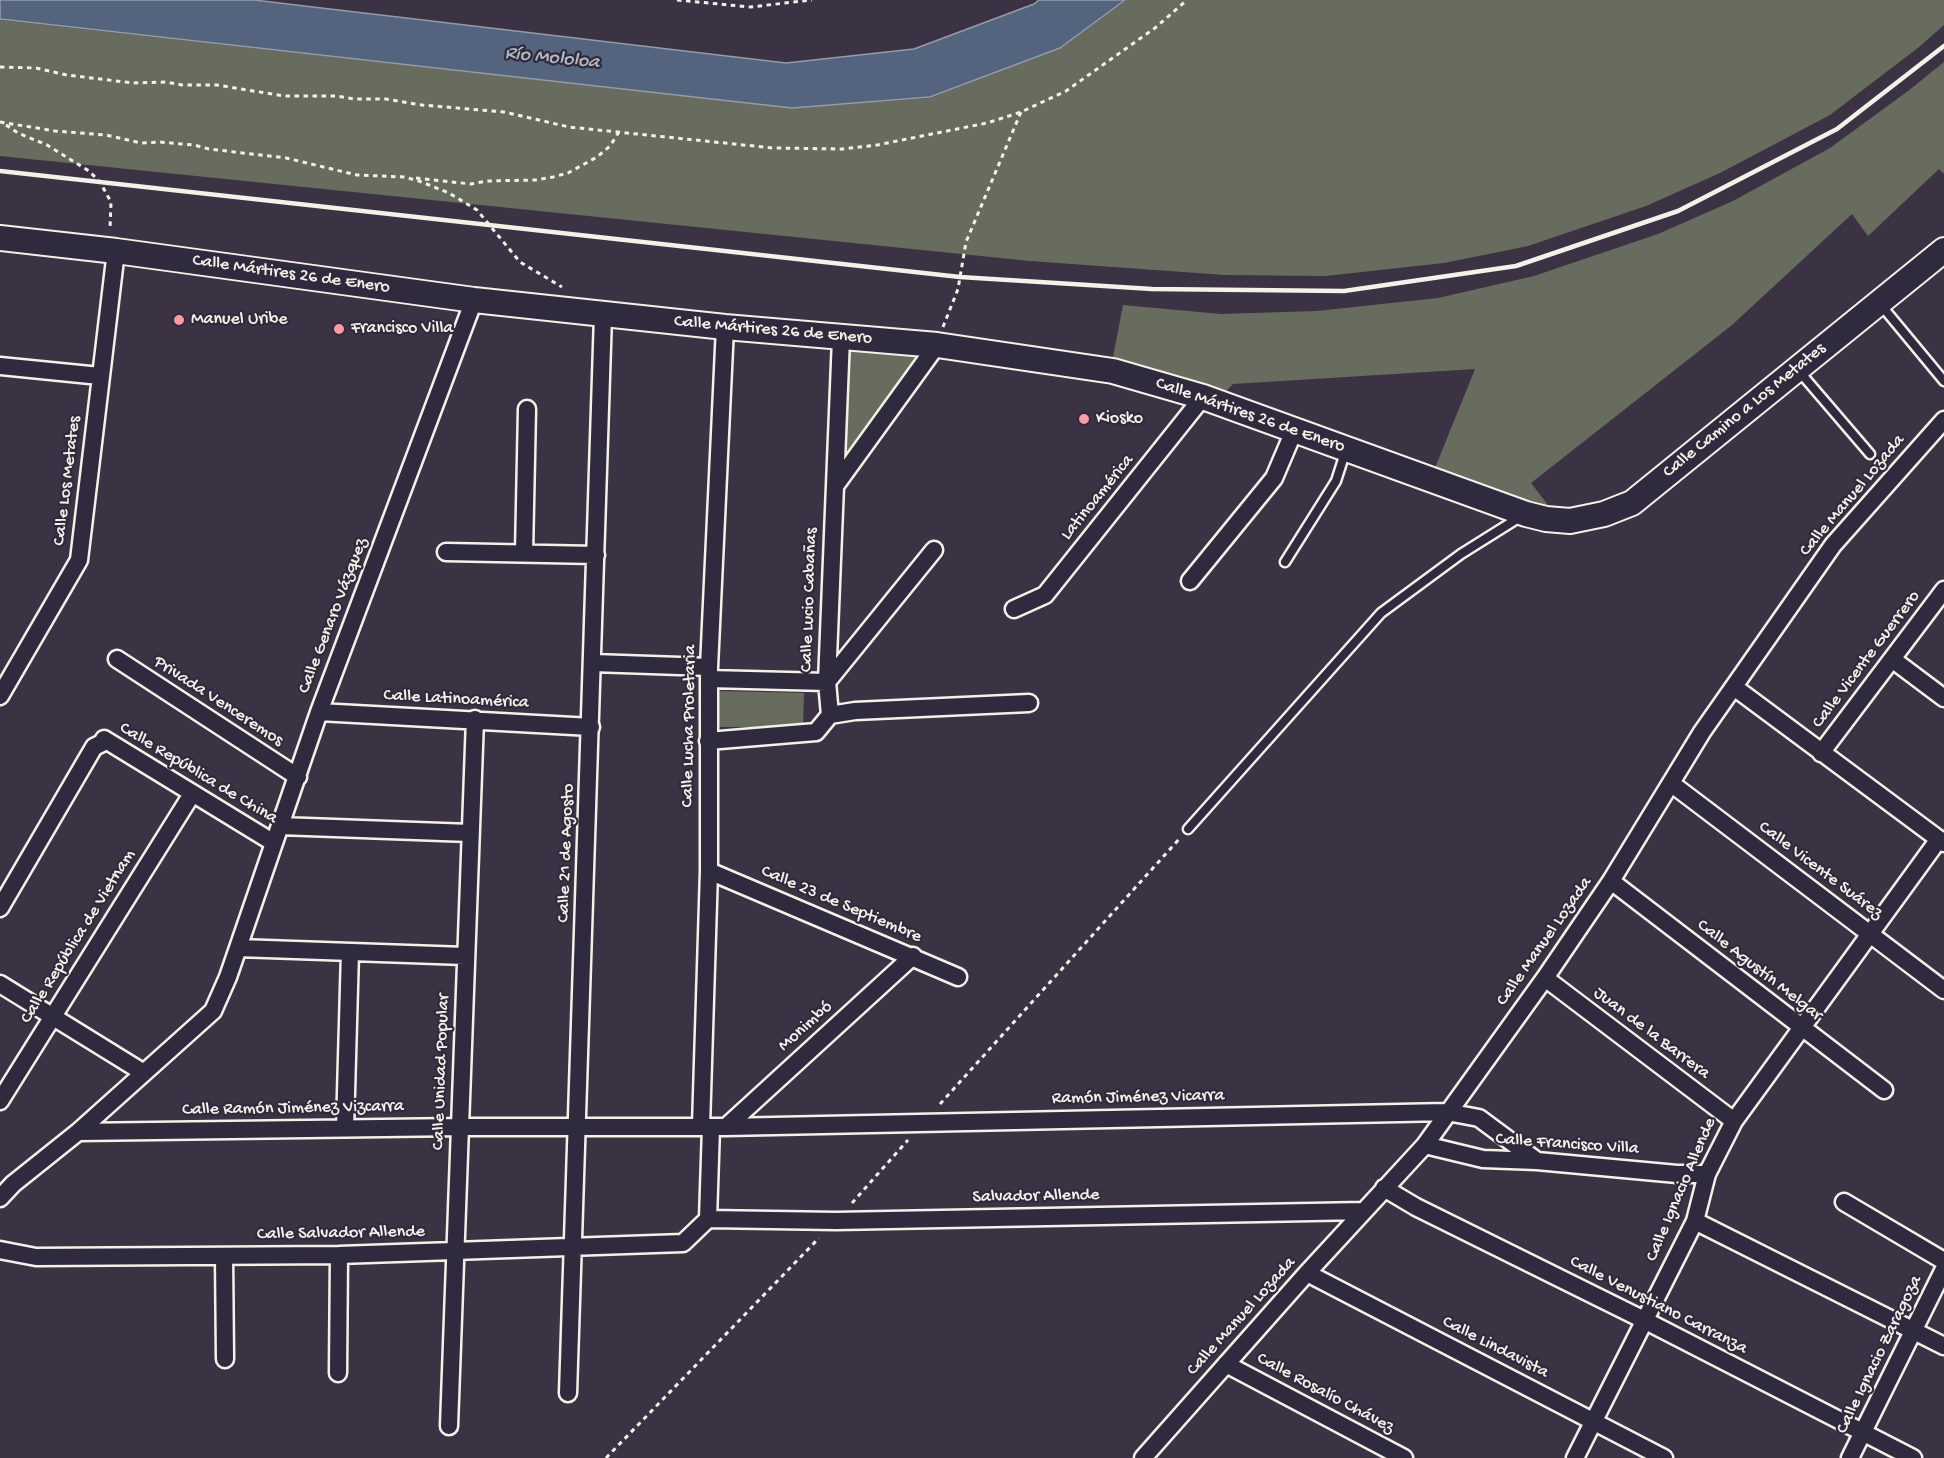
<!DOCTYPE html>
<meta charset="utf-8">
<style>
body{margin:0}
canvas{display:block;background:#3b3343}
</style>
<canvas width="1944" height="1458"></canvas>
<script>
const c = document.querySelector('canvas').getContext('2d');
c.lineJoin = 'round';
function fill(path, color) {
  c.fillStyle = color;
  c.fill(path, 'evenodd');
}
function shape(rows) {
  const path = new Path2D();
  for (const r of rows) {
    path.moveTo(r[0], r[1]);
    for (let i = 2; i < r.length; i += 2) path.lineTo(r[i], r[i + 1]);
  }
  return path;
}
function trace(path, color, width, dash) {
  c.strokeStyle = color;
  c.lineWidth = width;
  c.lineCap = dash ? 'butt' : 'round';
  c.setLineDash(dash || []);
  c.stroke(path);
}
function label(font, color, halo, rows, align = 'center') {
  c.font = font + ' "Gochi Hand",sans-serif';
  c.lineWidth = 4.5;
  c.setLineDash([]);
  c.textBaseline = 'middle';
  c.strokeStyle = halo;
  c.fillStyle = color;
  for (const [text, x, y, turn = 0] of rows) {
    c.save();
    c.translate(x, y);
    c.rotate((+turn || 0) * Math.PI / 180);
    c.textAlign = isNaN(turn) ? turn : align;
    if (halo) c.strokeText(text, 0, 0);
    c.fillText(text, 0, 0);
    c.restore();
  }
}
fill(shape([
 [1126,0,1944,0,1944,25,1919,47,1830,115,1720,173,1646,206,1528,246,1444,263,1325,276,1225,275,1030,261,0,156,0,20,792,108,930,98,1059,49],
 [1944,62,1944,174,1939,169,1868,236,1852,214,1732,325,1531,483,1554,513,1505,499,1435,468,1475,369,1233,384,1224,393,1113,357,1123,305,1221,314,1317,311,1438,298,1534,276,1658,234,1733,201,1830,148,1908,91],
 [841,338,937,345,834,487],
 [717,691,804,693,803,727,716,727]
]), '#686c5f');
const water = shape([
 [0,0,254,0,786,63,914,49,1034,4,1039,0,1125,0,1060,48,930,97,792,108,0,19,0,0]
]);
fill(water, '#54637e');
trace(water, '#949ca8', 1.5);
const lane = shape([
 [1881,305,1944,381],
 [1798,370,1870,454],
 [1285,562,1336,481,1346,450],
 [1188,829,1381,613,1461,554,1520,517]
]);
const street = shape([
 [0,366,100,376],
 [835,486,937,345],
 [446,552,596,555],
 [524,553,527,409],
 [1190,581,1274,478,1294,431],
 [1014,609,1045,595,1203,397],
 [117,659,298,777],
 [1892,659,1944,698],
 [593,663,709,667],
 [709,679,827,682,934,550],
 [1734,687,1944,843],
 [0,696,79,560,116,251],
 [319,712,591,727],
 [830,715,827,682,841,338],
 [830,715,855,711,1029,703],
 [708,741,816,732,830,715],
 [1821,753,1944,590],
 [1672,784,1944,990],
 [280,826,470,833],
 [709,871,958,977],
 [1611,881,1884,1090],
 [0,908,94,747,102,743,104,739,274,843],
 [238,948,465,956],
 [1545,978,1734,1121],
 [0,984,144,1073],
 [0,1101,192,794],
 [701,1126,709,871,709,667,725,327],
 [726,1127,913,956],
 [345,1128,350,952],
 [78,1132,459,1127,726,1127,1447,1112,1479,1118,1537,1161],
 [1425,1145,1483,1159,1537,1161,1677,1174,1707,1174],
 [1384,1188,1416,1207,1644,1320,1913,1458],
 [0,1198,13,1184,78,1132,213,1011,228,977,319,712,474,300],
 [1844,1202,1944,1261],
 [708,1219,836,1221,1364,1211],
 [1695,1221,1944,1346],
 [0,1250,36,1257,339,1255,683,1243,708,1219,711,1127],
 [224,1256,225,1359],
 [1307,1273,1664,1458],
 [1226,1364,1404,1458],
 [338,1373,339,1255],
 [568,1393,603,315],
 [449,1426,475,719],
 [1143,1458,1307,1273,1425,1145,1545,978,1611,881,1702,732,1833,545,1944,420],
 [1575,1458,1695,1221,1707,1174,1734,1121,1939,839],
 [1850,1458,1944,1269]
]);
const secondary = shape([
 [0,238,116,251,474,300,725,327,937,345,1113,371,1203,397,1526,514,1546,519,1570,521,1604,514,1632,503,1944,250]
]);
trace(lane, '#f4f1e8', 13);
trace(street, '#f4f1e8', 21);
trace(secondary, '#f4f1e8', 28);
trace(shape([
 [677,0,750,7,812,0],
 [0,67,36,68,67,75,133,83,166,82,182,85,217,85,284,96,336,96,354,99,386,99,422,105,504,112,569,127,773,148,843,149,877,145,987,123,1021,112,1066,91,1155,28,1187,0],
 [0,122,55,131,106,135,141,143,159,142,194,145,209,149,286,158,357,175,404,177,419,181,449,193,477,210,520,262,562,287],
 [6,125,18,133,47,145,89,171,100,182,111,202,110,229],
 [416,178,471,184,487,181,536,180,553,177,568,173,597,157,610,146,619,132],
 [943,327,958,289,966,242,1021,112],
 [940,1104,1181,837],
 [852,1203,908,1140],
 [606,1458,819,1238]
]), '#f4f1e8', 3, [4.5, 4.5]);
trace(lane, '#2f2a3d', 8);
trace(street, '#2f2a3d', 16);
trace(secondary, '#2f2a3d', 24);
trace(shape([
 [0,171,960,277,1152,289,1344,291,1516,266,1678,211,1837,129,1944,46]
]), '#f4f1e8', 4.5);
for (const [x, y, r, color] of [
 [179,320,6,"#ff9aa2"],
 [339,329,6,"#ff9aa2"],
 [1084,419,6,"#ff9aa2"]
]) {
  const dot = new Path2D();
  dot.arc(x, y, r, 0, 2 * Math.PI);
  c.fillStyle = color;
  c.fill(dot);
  trace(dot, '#2f2a3d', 2);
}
label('18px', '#f4f1e8', '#2f2a3d', [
 ["Calle Mártires 26 de Enero",291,275,8],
 ["Calle Mártires 26 de Enero",773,331,5],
 ["Calle Camino a Los Metates",1745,411,-39],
 ["Calle Mártires 26 de Enero",1250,416,19],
 ["Calle Los Metates",68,481,-83],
 ["Calle Manuel Lozada",1853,496,-50],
 ["Latinoamérica",1098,498,-51],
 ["Calle Lucio Cabañas",810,600,-88],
 ["Calle Genaro Vázquez",334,616,-69],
 ["Calle Vicente Guerrero",1867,660,-53],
 ["Calle Latinoamérica",456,700,3],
 ["Privada Venceremos",218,702,33],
 ["Calle Lucha Proletaria",690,726,-89],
 ["Calle República de China",198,774,31],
 ["Calle 21 de Agosto",567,853,-88],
 ["Calle Vicente Suárez",1820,871,37],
 ["Calle 23 de Septiembre",841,905,23],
 ["Calle República de Vietnam",79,937,-58],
 ["Calle Manuel Lozada",1545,942,-55],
 ["Calle Agustín Melgar",1759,971,38],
 ["Monimbó",806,1027,-42],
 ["Juan de la Barrera",1651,1034,37],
 ["Calle Unidad Popular",442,1072,-88],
 ["Ramón Jiménez Vicarra",1138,1098,-1],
 ["Calle Ramón Jiménez Vizcarra",293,1109,-1],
 ["Calle Francisco Villa",1567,1145,4],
 ["Calle Ignacio Allende",1682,1190,-67],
 ["Salvador Allende",1036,1197,-1],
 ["Calle Salvador Allende",341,1234,-1],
 ["Calle Venustiano Carranza",1658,1306,27],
 ["Calle Manuel Lozada",1242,1317,-48],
 ["Calle Lindavista",1495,1348,27],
 ["Calle Ignacio Zaragoza",1880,1355,-64],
 ["Calle Rosalío Chávez",1325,1394,28]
]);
label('18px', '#f4f1e8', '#2f2a3d', [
 ["Manuel Uribe",191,320],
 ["Francisco Villa",351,329],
 ["Kiosko",1096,419]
], 'left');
label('italic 20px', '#b4b8be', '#2f2a3d', [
 ["Río Mololoa",552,59,6]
]);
</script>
